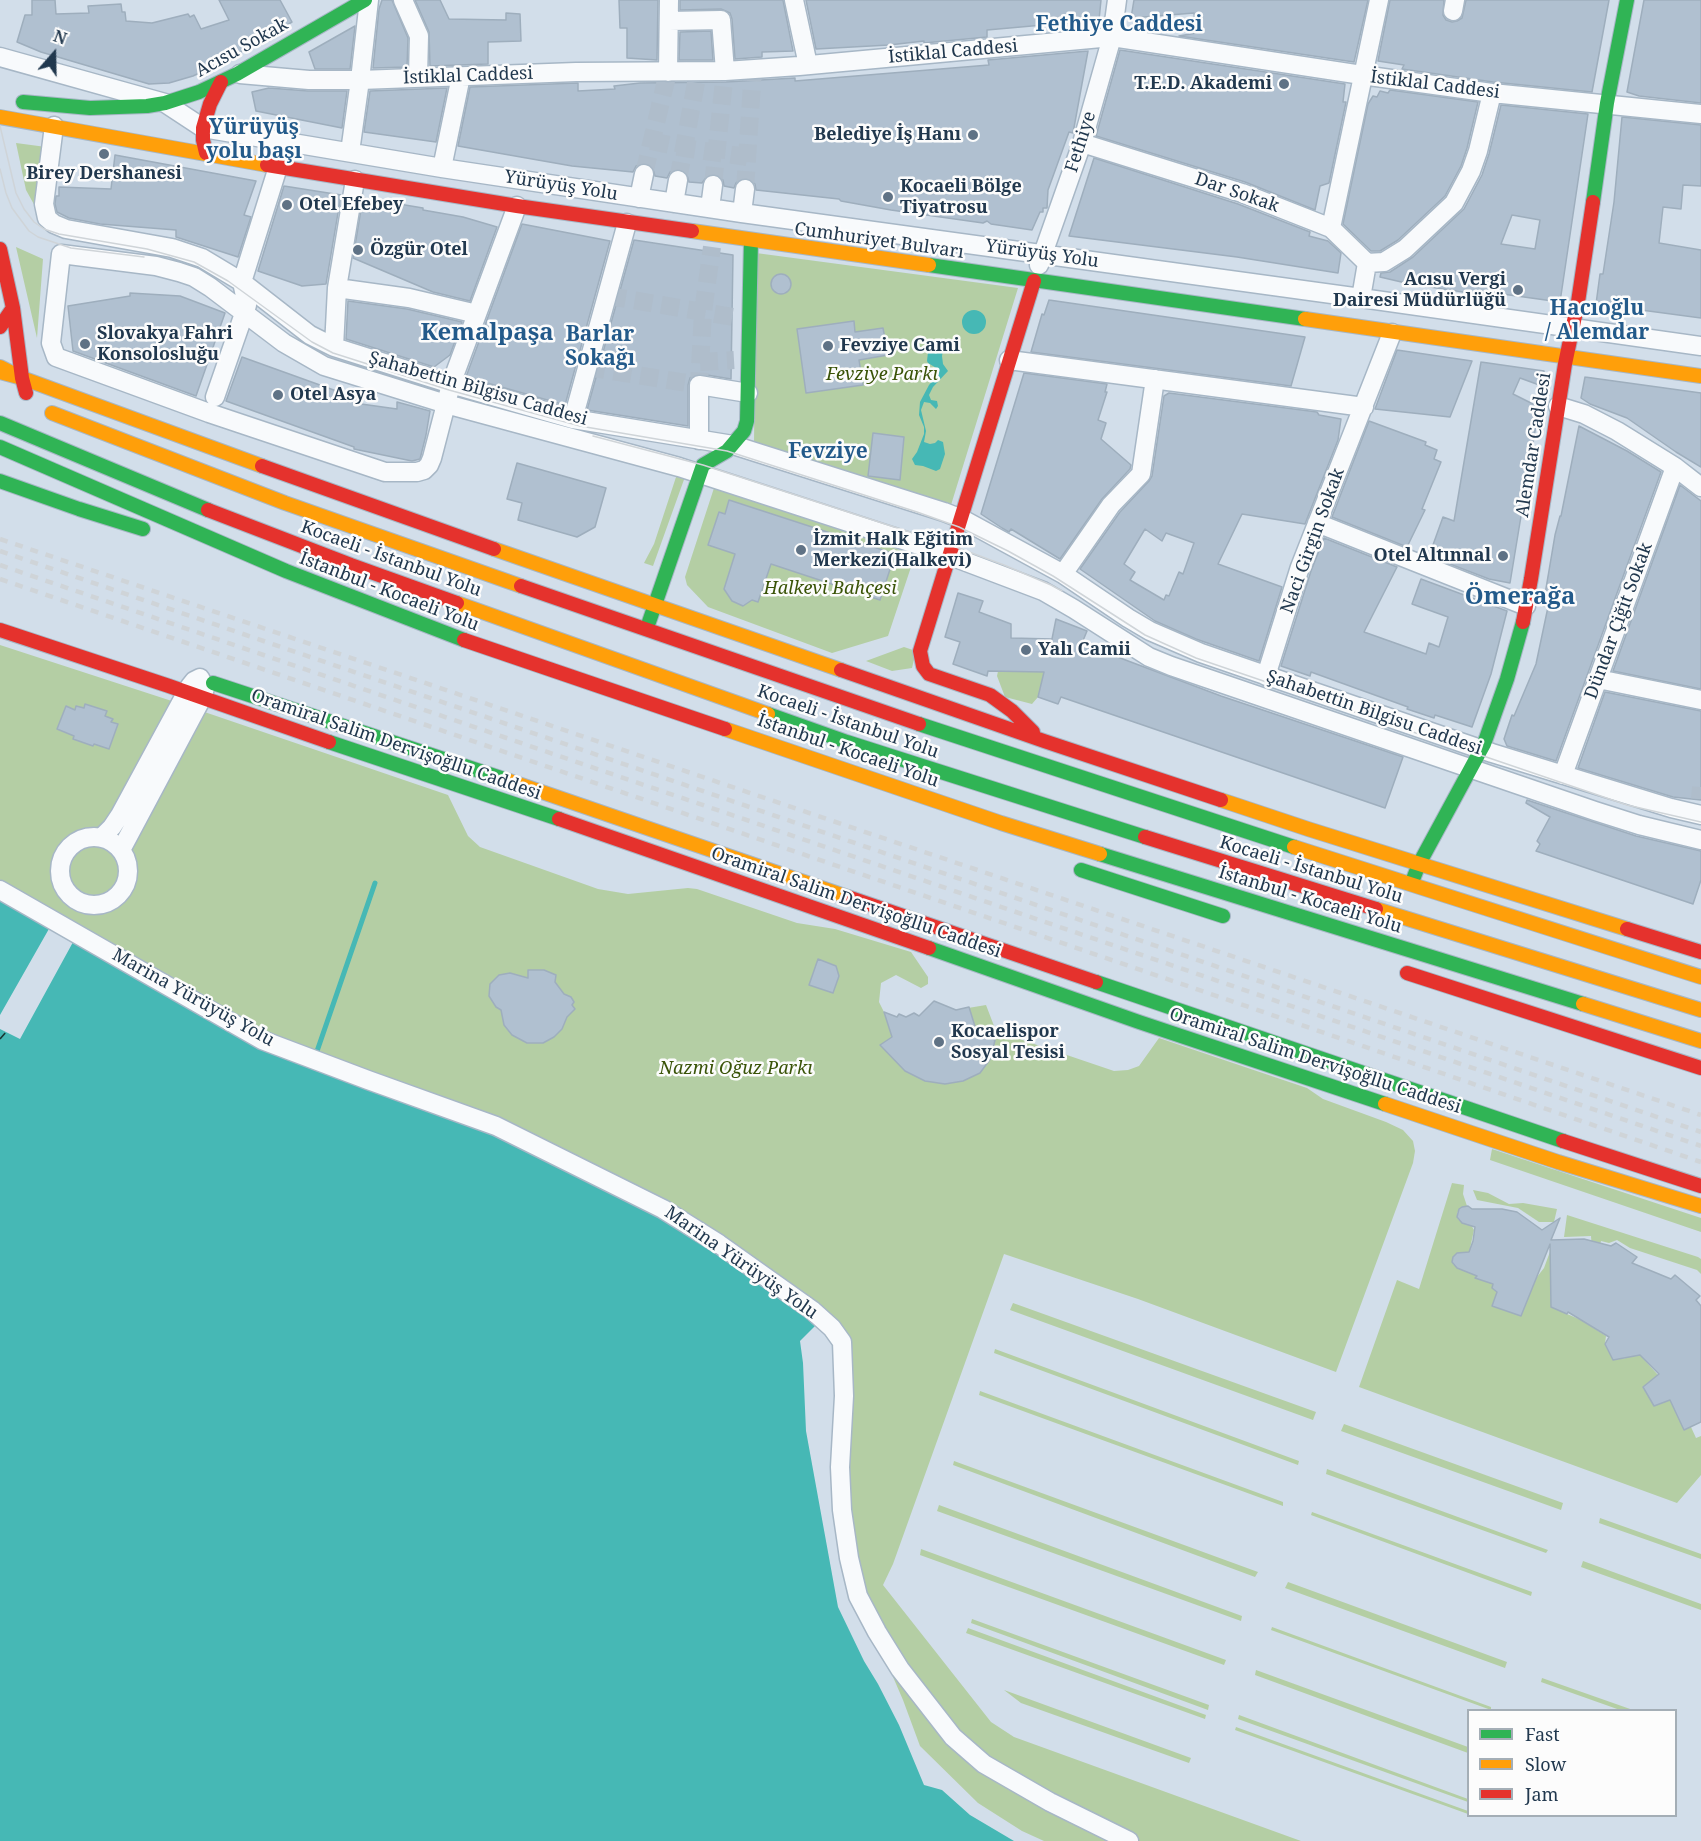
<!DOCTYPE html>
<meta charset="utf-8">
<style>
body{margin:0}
#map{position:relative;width:1701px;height:1841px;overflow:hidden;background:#d2deea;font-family:"Noto Serif",serif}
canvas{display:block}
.legend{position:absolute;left:1467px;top:1709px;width:210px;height:108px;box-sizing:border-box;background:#fcfcfc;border:2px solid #a4aeb6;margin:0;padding:8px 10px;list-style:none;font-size:18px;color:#21384e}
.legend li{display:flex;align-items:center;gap:12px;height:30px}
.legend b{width:30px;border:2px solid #a4aeb6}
.north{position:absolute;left:24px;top:24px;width:60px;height:60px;-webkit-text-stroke:4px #fcfcfc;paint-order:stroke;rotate:20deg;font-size:16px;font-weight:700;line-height:24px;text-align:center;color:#21384e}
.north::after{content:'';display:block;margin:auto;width:21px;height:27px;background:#21384e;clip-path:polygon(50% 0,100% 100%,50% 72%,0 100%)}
</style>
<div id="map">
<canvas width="1701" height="1841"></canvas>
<ul class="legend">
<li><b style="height:8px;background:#30b455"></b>Fast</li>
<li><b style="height:8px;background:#ff9f0a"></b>Slow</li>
<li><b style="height:8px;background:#e5322d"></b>Jam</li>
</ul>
<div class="north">N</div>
</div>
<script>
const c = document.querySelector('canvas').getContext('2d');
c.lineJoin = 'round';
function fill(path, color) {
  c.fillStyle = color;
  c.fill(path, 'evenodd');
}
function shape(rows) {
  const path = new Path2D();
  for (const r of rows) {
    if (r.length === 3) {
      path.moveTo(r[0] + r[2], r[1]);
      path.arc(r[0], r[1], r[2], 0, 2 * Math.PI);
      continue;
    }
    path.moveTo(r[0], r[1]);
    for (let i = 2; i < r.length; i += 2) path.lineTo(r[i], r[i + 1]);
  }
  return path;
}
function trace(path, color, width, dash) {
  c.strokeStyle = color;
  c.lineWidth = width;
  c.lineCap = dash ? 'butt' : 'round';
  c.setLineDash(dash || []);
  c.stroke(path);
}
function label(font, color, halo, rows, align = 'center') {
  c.font = font + ' "Noto Serif",serif';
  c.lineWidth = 5;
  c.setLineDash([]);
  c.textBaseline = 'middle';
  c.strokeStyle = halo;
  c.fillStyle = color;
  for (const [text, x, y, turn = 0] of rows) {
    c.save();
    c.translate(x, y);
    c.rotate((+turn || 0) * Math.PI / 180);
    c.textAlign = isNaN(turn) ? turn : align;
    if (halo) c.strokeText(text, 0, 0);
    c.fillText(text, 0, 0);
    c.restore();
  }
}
fill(shape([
 [16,143,46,147,41,212,36,208,26,190],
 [16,247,43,259,37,338],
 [756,253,1018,288,951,505,754,443],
 [678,471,686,474,653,566,644,563,654,544],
 [714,488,915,555,888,636,832,653,708,607,687,585,685,577],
 [1051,642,1038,697,1032,704,1005,697,997,676,1001,657],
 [0,645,181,704,448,795,468,836,480,847,598,889,628,894,688,888,697,889,797,923,835,929,911,952,928,977,928,984,921,988,896,975,881,983,879,1002,884,1012,896,1017,899,1014,906,1017,919,1016,934,1001,956,1010,986,1005,996,1031,1114,1071,1128,1070,1139,1066,1159,1038,1307,1088,1323,1099,1386,1122,1403,1130,1413,1141,1415,1151,1413,1163,1336,1372,1138,1299,1004,1254,893,1564,883,1585,991,1722,1014,1737,1301,1841,1044,1841,1022,1831,978,1803,920,1746,903,1700,858,1596,843,1430,832,1328,262,1040,0,890],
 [904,647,916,651,912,668,892,671,866,661],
 [1492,1149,1701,1218,1701,1232,1490,1160],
 [1452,1183,1464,1185,1463,1194,1467,1206,1459,1209,1457,1214,1458,1219,1462,1223,1470,1223,1474,1230,1469,1253,1457,1253,1453,1257,1453,1264,1457,1268,1483,1268,1476,1278,1500,1260,1492,1288,1497,1292,1492,1306,1533,1282,1544,1268,1551,1249,1551,1307,1581,1320,1606,1336,1605,1344,1613,1360,1626,1358,1627,1348,1644,1340,1641,1356,1658,1375,1643,1388,1654,1405,1671,1399,1691,1427,1696,1438,1701,1436,1701,1475,1677,1503,1359,1387,1397,1280,1419,1289],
 [1473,1190,1488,1193,1509,1204,1523,1203,1557,1209,1554,1222,1539,1222,1518,1208,1477,1200],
 [1567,1215,1698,1257,1701,1259,1701,1274,1697,1270,1630,1248,1617,1240,1609,1243,1601,1241,1598,1253,1592,1251,1591,1236,1564,1237],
 [1013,1303,1316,1412,1313,1420,1010,1310],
 [995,1349,1299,1461,1298,1465,994,1353],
 [980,1391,1283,1502,1283,1506,979,1395],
 [1344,1424,1563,1503,1561,1510,1341,1431],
 [954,1461,1258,1572,1255,1577,953,1465],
 [1327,1469,1548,1550,1546,1553,1326,1474],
 [939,1505,1242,1616,1241,1621,937,1511],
 [1312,1512,1532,1592,1531,1596,1311,1515],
 [1600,1518,1701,1554,1701,1559,1599,1523],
 [921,1549,1226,1660,1224,1665,920,1555],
 [1583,1561,1701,1604,1701,1610,1581,1567],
 [1288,1582,1507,1662,1505,1668,1285,1588],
 [972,1619,1209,1705,1208,1710,971,1623],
 [1272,1627,1491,1707,1491,1710,1271,1630],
 [968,1628,1206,1715,1205,1719,966,1633],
 [1256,1670,1468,1747,1468,1753,1255,1675],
 [1542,1678,1633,1710,1620,1710,1541,1682],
 [1004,1690,1191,1758,1189,1763,1021,1703],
 [1239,1715,1468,1799,1468,1802,1238,1719],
 [1236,1727,1468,1811,1468,1814,1235,1730]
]), '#b4cea4');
fill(shape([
 [974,322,12],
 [944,342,950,345,943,350,942,356,943,364,948,371,933,387,929,395,931,400,937,401,938,406,936,409,930,403,924,402,921,410,926,431,924,442,930,444,935,443,938,440,943,442,945,454,940,469,936,471,923,466,915,465,912,459,917,452,924,434,924,427,919,415,920,402,929,385,939,374,938,369,928,363,927,361,928,352,933,345],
 [0,890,54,920,0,1015],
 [78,933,210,1011,496,1126,663,1209,822,1319,800,1341,803,1363,806,1431,838,1607,864,1661,878,1684,899,1725,924,1785,942,1790,970,1815,1014,1841,0,1841,0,1029,20,1039]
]), '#46b8b5');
trace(shape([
 [315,1057,375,883]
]), '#46b8b5', 5);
trace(shape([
 [0,1039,6,1032]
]), '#193532', 1.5, [8, 6]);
const building = shape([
 [32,0,55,0,56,14,89,13,88,6,121,4,122,12,125,12,126,21,152,23,188,14,190,17,194,15,201,29,229,20,219,0,280,0,292,22,229,59,193,76,169,83,149,84,41,52,17,42,25,15,32,15,32,0],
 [382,0,392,0,408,38,407,67,373,68,379,9,382,0],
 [415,0,440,0,449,19,506,20,506,13,520,14,521,41,488,42,488,64,430,66,429,32,415,0],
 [619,0,658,0,657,60,627,58,627,28,620,28,619,0],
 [680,0,783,0,793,51,762,52,762,57,735,59,732,19,730,13,721,9,680,10,680,0],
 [806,0,1101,0,1099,20,987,30,987,37,924,43,924,41,889,45,816,49,806,0],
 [1134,0,1368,0,1354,62,1179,36,1196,33,1194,13,1131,18,1134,0],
 [1390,0,1444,0,1443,15,1446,20,1452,22,1457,21,1462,18,1466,0,1609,0,1592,92,1493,82,1402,69,1404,65,1378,61,1390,0],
 [1644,0,1701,0,1701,103,1639,96,1627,92,1644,0],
 [355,26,350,69,315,69,309,52,355,26],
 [711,31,713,60,679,60,680,32,711,31],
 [1120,50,1345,84,1343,102,1346,102,1329,183,1320,186,1315,210,1245,182,1096,136,1120,50],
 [1088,51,1073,133,1069,132,1048,190,1047,208,1043,208,1043,212,1040,212,1032,230,991,224,987,221,983,223,891,210,841,201,839,199,756,190,755,184,747,178,740,179,736,183,734,188,724,186,723,180,715,174,708,175,702,183,689,182,686,172,679,169,670,172,667,178,655,176,652,166,646,163,636,166,633,172,572,166,458,146,470,87,578,83,578,91,615,89,614,86,640,83,726,82,795,78,795,81,989,65,988,60,1088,51],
 [269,88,308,91,347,91,342,128,256,111,252,92,269,88],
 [447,88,436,142,364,132,370,91,447,88],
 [1390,90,1478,102,1467,148,1461,166,1445,196,1398,240,1380,251,1371,251,1343,224,1368,104,1373,96,1377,97,1380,91,1388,93,1390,90],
 [1501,105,1588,114,1560,302,1495,293,1483,295,1410,284,1380,277,1381,273,1390,272,1413,257,1464,209,1482,175,1489,154,1501,105],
 [1512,215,1540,220,1535,249,1501,244,1512,215],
 [1622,117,1701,125,1701,186,1683,185,1681,209,1663,207,1659,243,1701,250,1701,318,1596,304,1600,274,1603,274,1614,202,1622,117],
 [115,155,256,181,244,215,251,217,238,257,176,237,176,230,100,224,69,218,57,212,55,204,56,196,59,196,59,187,111,189,115,155],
 [1094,158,1238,204,1310,232,1309,236,1328,241,1341,253,1338,273,1237,257,1069,236,1094,158],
 [284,186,341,195,326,284,302,286,258,271,284,186],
 [363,198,423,208,423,210,463,217,497,227,470,301,433,292,353,258,363,198],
 [522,224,610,241,565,405,466,377,522,224],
 [634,240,733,255,731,379,701,374,695,375,690,378,688,385,688,426,587,410,634,240],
 [781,284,10],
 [130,293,180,296,225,313,196,396,73,351,68,306,130,296,130,293],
 [1049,300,1305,337,1291,386,1031,352,1042,314,1044,315,1049,300],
 [348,301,407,309,462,322,450,355,434,367,346,339,348,301],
 [854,321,855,332,883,328,888,355,859,360,863,385,806,393,797,329,854,321],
 [1397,350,1472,361,1450,417,1375,409,1397,350],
 [242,357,356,398,354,403,397,409,397,402,430,411,426,435,420,459,412,461,354,449,354,447,226,401,242,357],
 [1481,362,1544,371,1542,386,1520,378,1513,394,1539,407,1510,583,1489,579,1429,556,1443,517,1454,521,1481,362],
 [1024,373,1107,384,1105,392,1107,392,1098,420,1106,423,1101,439,1131,465,1130,469,1102,499,1060,559,1011,529,1009,532,1002,528,981,514,1024,373],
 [1585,377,1701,393,1701,467,1676,452,1627,418,1590,404,1581,398,1585,377],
 [1169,393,1317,412,1319,415,1341,419,1338,440,1305,524,1242,514,1218,564,1282,587,1259,661,1196,639,1155,621,1080,569,1120,512,1149,481,1152,476,1164,396,1169,393],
 [1145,529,1162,541,1166,533,1194,543,1183,574,1179,572,1169,596,1166,595,1164,600,1130,580,1135,572,1124,564,1145,529],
 [1369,421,1426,442,1425,445,1437,450,1434,459,1441,462,1422,509,1425,510,1407,547,1332,517,1369,421],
 [1579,426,1627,451,1661,472,1556,761,1507,746,1504,739,1512,715,1514,716,1536,664,1548,607,1543,606,1555,535,1560,516,1561,516,1579,426],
 [873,433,904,437,900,480,868,476,873,433],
 [517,463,606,488,595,527,577,537,518,520,522,503,507,499,517,463],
 [1680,485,1701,501,1701,689,1613,671,1680,485],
 [729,500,895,554,880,600,771,564,758,602,752,600,743,606,732,601,724,589,735,554,708,545,719,512,725,514,729,500],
 [1324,538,1397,567,1364,632,1426,654,1429,643,1439,647,1448,617,1412,604,1421,579,1507,611,1491,674,1472,727,1435,715,1434,718,1407,709,1408,707,1311,672,1310,676,1281,666,1311,571,1324,538],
 [958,593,983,601,979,612,1011,624,1011,638,1052,639,1056,619,1087,631,1082,643,1099,650,1221,696,1403,757,1385,808,1061,697,1058,704,1038,697,1044,672,988,671,987,676,953,664,960,642,945,637,958,593],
 [1605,692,1701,711,1701,800,1673,797,1578,768,1605,692],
 [85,704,107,711,105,716,113,719,111,722,118,724,109,749,94,744,93,746,73,739,74,736,57,729,66,706,75,710,76,706,84,708,85,704],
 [1527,800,1636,836,1701,851,1701,880,1693,904,1536,851,1540,844,1537,841,1550,817,1526,803,1527,800],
 [818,959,836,966,839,976,833,993,809,985,818,959],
 [528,970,544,970,556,975,555,982,564,994,571,997,574,1002,572,1005,575,1009,567,1017,562,1029,554,1037,543,1043,527,1043,512,1035,504,1025,501,1010,496,1007,489,996,490,984,499,975,510,973,528,978,528,970],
 [934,1001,956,1010,969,1007,977,1033,995,1040,991,1058,980,1073,963,1081,945,1084,925,1081,905,1071,880,1045,892,1037,884,1012,897,1017,899,1014,906,1017,914,1013,919,1016,934,1001],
 [1468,1206,1472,1209,1502,1209,1517,1212,1542,1230,1560,1218,1551,1240,1584,1239,1611,1246,1616,1243,1637,1257,1632,1263,1671,1279,1675,1275,1700,1296,1696,1300,1701,1306,1701,1422,1684,1430,1670,1400,1654,1406,1643,1387,1659,1374,1640,1355,1613,1360,1605,1344,1609,1337,1568,1312,1567,1314,1551,1307,1550,1244,1521,1316,1492,1306,1497,1292,1492,1288,1493,1284,1475,1278,1477,1276,1457,1268,1452,1262,1453,1257,1457,1253,1469,1252,1473,1241,1475,1227,1462,1223,1457,1217,1459,1209,1462,1207,1468,1206]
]);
fill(building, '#b0c0d0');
trace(building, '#9eaebd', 1.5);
trace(shape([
 [651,141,684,148,747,157],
 [644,174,668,72],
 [678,180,698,72],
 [713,185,725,71],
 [745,189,753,69],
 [608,296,733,317],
 [700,362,734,360],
 [587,367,699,385,703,312,712,247],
 [1700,799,1701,787]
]), '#afbdcb', 18, [18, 9]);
const street = shape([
 [403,0,419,36,418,78],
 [794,0,808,65],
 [1453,11,1455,0],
 [669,21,721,20,725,71],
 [0,57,165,103,203,128,442,168,742,213,1361,298,1701,346],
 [668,72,669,0],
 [240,74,309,80,360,80,576,72,725,71,799,66,1112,37,1362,75,1492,93,1701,114],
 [54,126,44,204,47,218,54,224,66,229,172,248,202,258,242,282,310,335,334,347,451,384,573,419,733,445,944,512,962,519,1063,574,1128,618,1150,631,1201,653,1492,753,1671,808,1701,815],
 [1082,143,1242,193,1331,228,1367,263,1361,298],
 [350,152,360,80,369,0],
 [442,168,461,76],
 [639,198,644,174],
 [674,203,678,180],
 [517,206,451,384,446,404,432,458,429,465,424,470,417,472,385,472,209,413,56,357,51,343,61,254,156,266,179,272,194,277,210,287,284,343,324,366,446,404,679,467,940,552,1043,591,1074,609,1149,657,1171,666,1595,811,1639,825,1701,840],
 [710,208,713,185],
 [742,213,745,189],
 [1331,228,1379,0],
 [1367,263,1384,262,1405,249,1454,203,1471,171,1478,151,1492,93],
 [1039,265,1082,143,1112,37,1117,0],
 [337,288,409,298,477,314],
 [334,347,337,288,355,180],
 [1009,360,1364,407],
 [215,397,247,305,242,282,278,167],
 [1558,406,1584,414,1617,431,1675,467,1701,487],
 [573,419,627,223],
 [699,440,699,385,748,393],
 [1317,523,1526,606],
 [1063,574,1111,505,1141,474,1155,379],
 [1266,676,1300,567,1392,333],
 [1598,679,1701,700],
 [1563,775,1675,467],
 [94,871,34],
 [101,838,112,827,120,815,190,686,194,681,200,678,205,688,202,698,121,850],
 [0,890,262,1040,368,1080,496,1126,663,1209,719,1244,812,1310,832,1328,842,1342,844,1396,840,1467,842,1510,849,1558,858,1596,877,1632,900,1669,953,1737,984,1764,1050,1802,1129,1841]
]);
const fast = shape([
 [23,102,90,108,147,106,165,103,199,92,237,74,365,0],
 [1593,202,1607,103,1627,0],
 [929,265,1305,319],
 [0,423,208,510],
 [0,447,286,571,464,640],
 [0,481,79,509,143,529],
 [649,622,703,465,727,451,744,431,747,421,751,240],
 [213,683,507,780],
 [768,714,847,742,1145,837],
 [919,724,1294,847],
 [329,742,559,819],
 [1100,854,1583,1004],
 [1081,870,1223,916],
 [1412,882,1419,864,1484,744,1507,679,1523,622],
 [929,948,1139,1022,1385,1104],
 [1096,982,1563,1141]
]);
const slow = shape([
 [0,117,267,165],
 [692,231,929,265],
 [1305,319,1701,376],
 [0,367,22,378,262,466],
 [0,372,22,378],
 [52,413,285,503,521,586],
 [494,549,841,670],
 [457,603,768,714],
 [725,729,1001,823,1100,854],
 [507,780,848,897],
 [1221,800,1308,829,1627,929],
 [1294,847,1701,977],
 [1376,909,1701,1010],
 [1583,1004,1701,1041],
 [1385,1104,1558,1162,1701,1206]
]);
const jam = shape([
 [206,153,203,140,203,128,210,104,221,82],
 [267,165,517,206,692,231],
 [0,249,13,308,22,378,26,393],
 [0,327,13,308],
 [262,466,494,549],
 [208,510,351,565,457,603],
 [521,586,919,724],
 [1523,622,1531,579,1565,364,1578,302,1593,202],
 [0,630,169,686,329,742],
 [464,640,725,729],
 [841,670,1044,741,1221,800],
 [1033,732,1012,711,990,695,929,674,923,666,920,651,1034,281],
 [559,819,929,948],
 [1145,837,1376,909],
 [848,897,1096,982],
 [1627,929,1701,952],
 [1407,973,1701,1068],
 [1563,1141,1701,1186]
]);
trace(street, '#a7b7c6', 21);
trace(fast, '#a7b7c6', 16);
trace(slow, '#a7b7c6', 16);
trace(jam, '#a7b7c6', 16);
trace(street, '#f8fafc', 18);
trace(fast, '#30b455', 14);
trace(slow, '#ff9f0a', 14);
trace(jam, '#e5322d', 14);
trace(shape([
 [0,126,16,193,24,209,34,222,44,229,59,234,147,249,194,262,228,281,312,342,333,353,449,390,580,426,727,451,917,512,959,527,1008,551,1053,576,1145,635,1196,658,1627,805,1701,822],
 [0,169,6,193,12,208,29,231,38,237,71,248,144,257],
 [593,436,703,465,953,546,1004,565,1051,585,1062,591]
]), '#cfd4d8', 1.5);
trace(shape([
 [0,539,1701,1115],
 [0,551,1701,1132],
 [0,565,1701,1146],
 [0,579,1701,1162]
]), '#cfd4d8', 4.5, [8, 8]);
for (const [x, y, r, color] of [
 [1284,84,6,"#5f7285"],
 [973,135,6,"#5f7285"],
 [104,154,6,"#5f7285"],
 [888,197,6,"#5f7285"],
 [287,205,6,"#5f7285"],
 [358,250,6,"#5f7285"],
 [1518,290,6,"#5f7285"],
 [85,344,6,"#5f7285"],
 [828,346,6,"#5f7285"],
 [278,395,6,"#5f7285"],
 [801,550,6,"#5f7285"],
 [1503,556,6,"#5f7285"],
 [1026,650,6,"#5f7285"],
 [939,1042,6,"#5f7285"]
]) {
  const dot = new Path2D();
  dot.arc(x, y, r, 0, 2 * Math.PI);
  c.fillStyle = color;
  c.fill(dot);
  trace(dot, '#fcfcfc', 2);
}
label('18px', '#21384e', '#fcfcfc', [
 ["Acısu Sokak",242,48,-29],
 ["İstiklal Caddesi",953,52,-5],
 ["İstiklal Caddesi",468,76,-2],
 ["İstiklal Caddesi",1435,85,7],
 ["Fethiye",1081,142,-72],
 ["Yürüyüş Yolu",561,186,9],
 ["Dar Sokak",1237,193,19],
 ["Cumhuriyet Bulvarı",879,241,8],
 ["Yürüyüş Yolu",1042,254,8],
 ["Şahabettin Bilgisu Caddesi",478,389,16],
 ["Alemdar Caddesi",1534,445,-81],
 ["Naci Girgin Sokak",1313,541,-70],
 ["Kocaeli - İstanbul Yolu",391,559,20],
 ["İstanbul - Kocaeli Yolu",389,592,21],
 ["Dündar Çiğit Sokak",1619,621,-70],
 ["Şahabettin Bilgisu Caddesi",1374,713,19],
 ["Kocaeli - İstanbul Yolu",848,722,19],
 ["Oramiral Salim Dervişoğllu Caddesi",396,745,19],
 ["İstanbul - Kocaeli Yolu",848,751,19],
 ["Kocaeli - İstanbul Yolu",1311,870,17],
 ["İstanbul - Kocaeli Yolu",1310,900,17],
 ["Oramiral Salim Dervişoğllu Caddesi",856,903,19],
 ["Marina Yürüyüş Yolu",193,998,29],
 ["Oramiral Salim Dervişoğllu Caddesi",1315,1061,18],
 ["Marina Yürüyüş Yolu",741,1263,35]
]);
label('bold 18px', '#21384e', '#fcfcfc', [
 ["T.E.D. Akademi",1272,84,"right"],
 ["Belediye İş Hanı",961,135,"right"],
 ["Birey Dershanesi",104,174,"center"],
 ["Kocaeli Bölge",900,187],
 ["Tiyatrosu",900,208],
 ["Otel Efebey",299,205],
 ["Özgür Otel",370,250],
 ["Acısu Vergi",1506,280,"right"],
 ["Dairesi Müdürlüğü",1506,301,"right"],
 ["Slovakya Fahri",97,334],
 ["Konsolosluğu",97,355],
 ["Fevziye Cami",840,346],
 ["Otel Asya",290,395],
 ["İzmit Halk Eğitim",813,540],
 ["Merkezi(Halkevi)",813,561],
 ["Otel Altınnal",1491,556,"right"],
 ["Yalı Camii",1038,650],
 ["Kocaelispor",951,1032],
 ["Sosyal Tesisi",951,1053]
], 'left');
label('italic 18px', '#395307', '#fcfcfc', [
 ["Fevziye Parkı",882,375],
 ["Halkevi Bahçesi",830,589],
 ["Nazmi Oğuz Parkı",736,1069]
]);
label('bold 21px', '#235a8a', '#fcfcfc', [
 ["Fethiye Caddesi",1119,25],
 ["Yürüyüş",254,128],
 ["yolu başı",254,152],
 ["Hacıoğlu",1597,309],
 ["/ Alemdar",1597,333],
 ["Barlar",600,335],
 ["Sokağı",600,359],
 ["Fevziye",828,452]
]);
label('bold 24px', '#235a8a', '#fcfcfc', [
 ["Kemalpaşa",487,333],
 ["Ömerağa",1520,597]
]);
</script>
